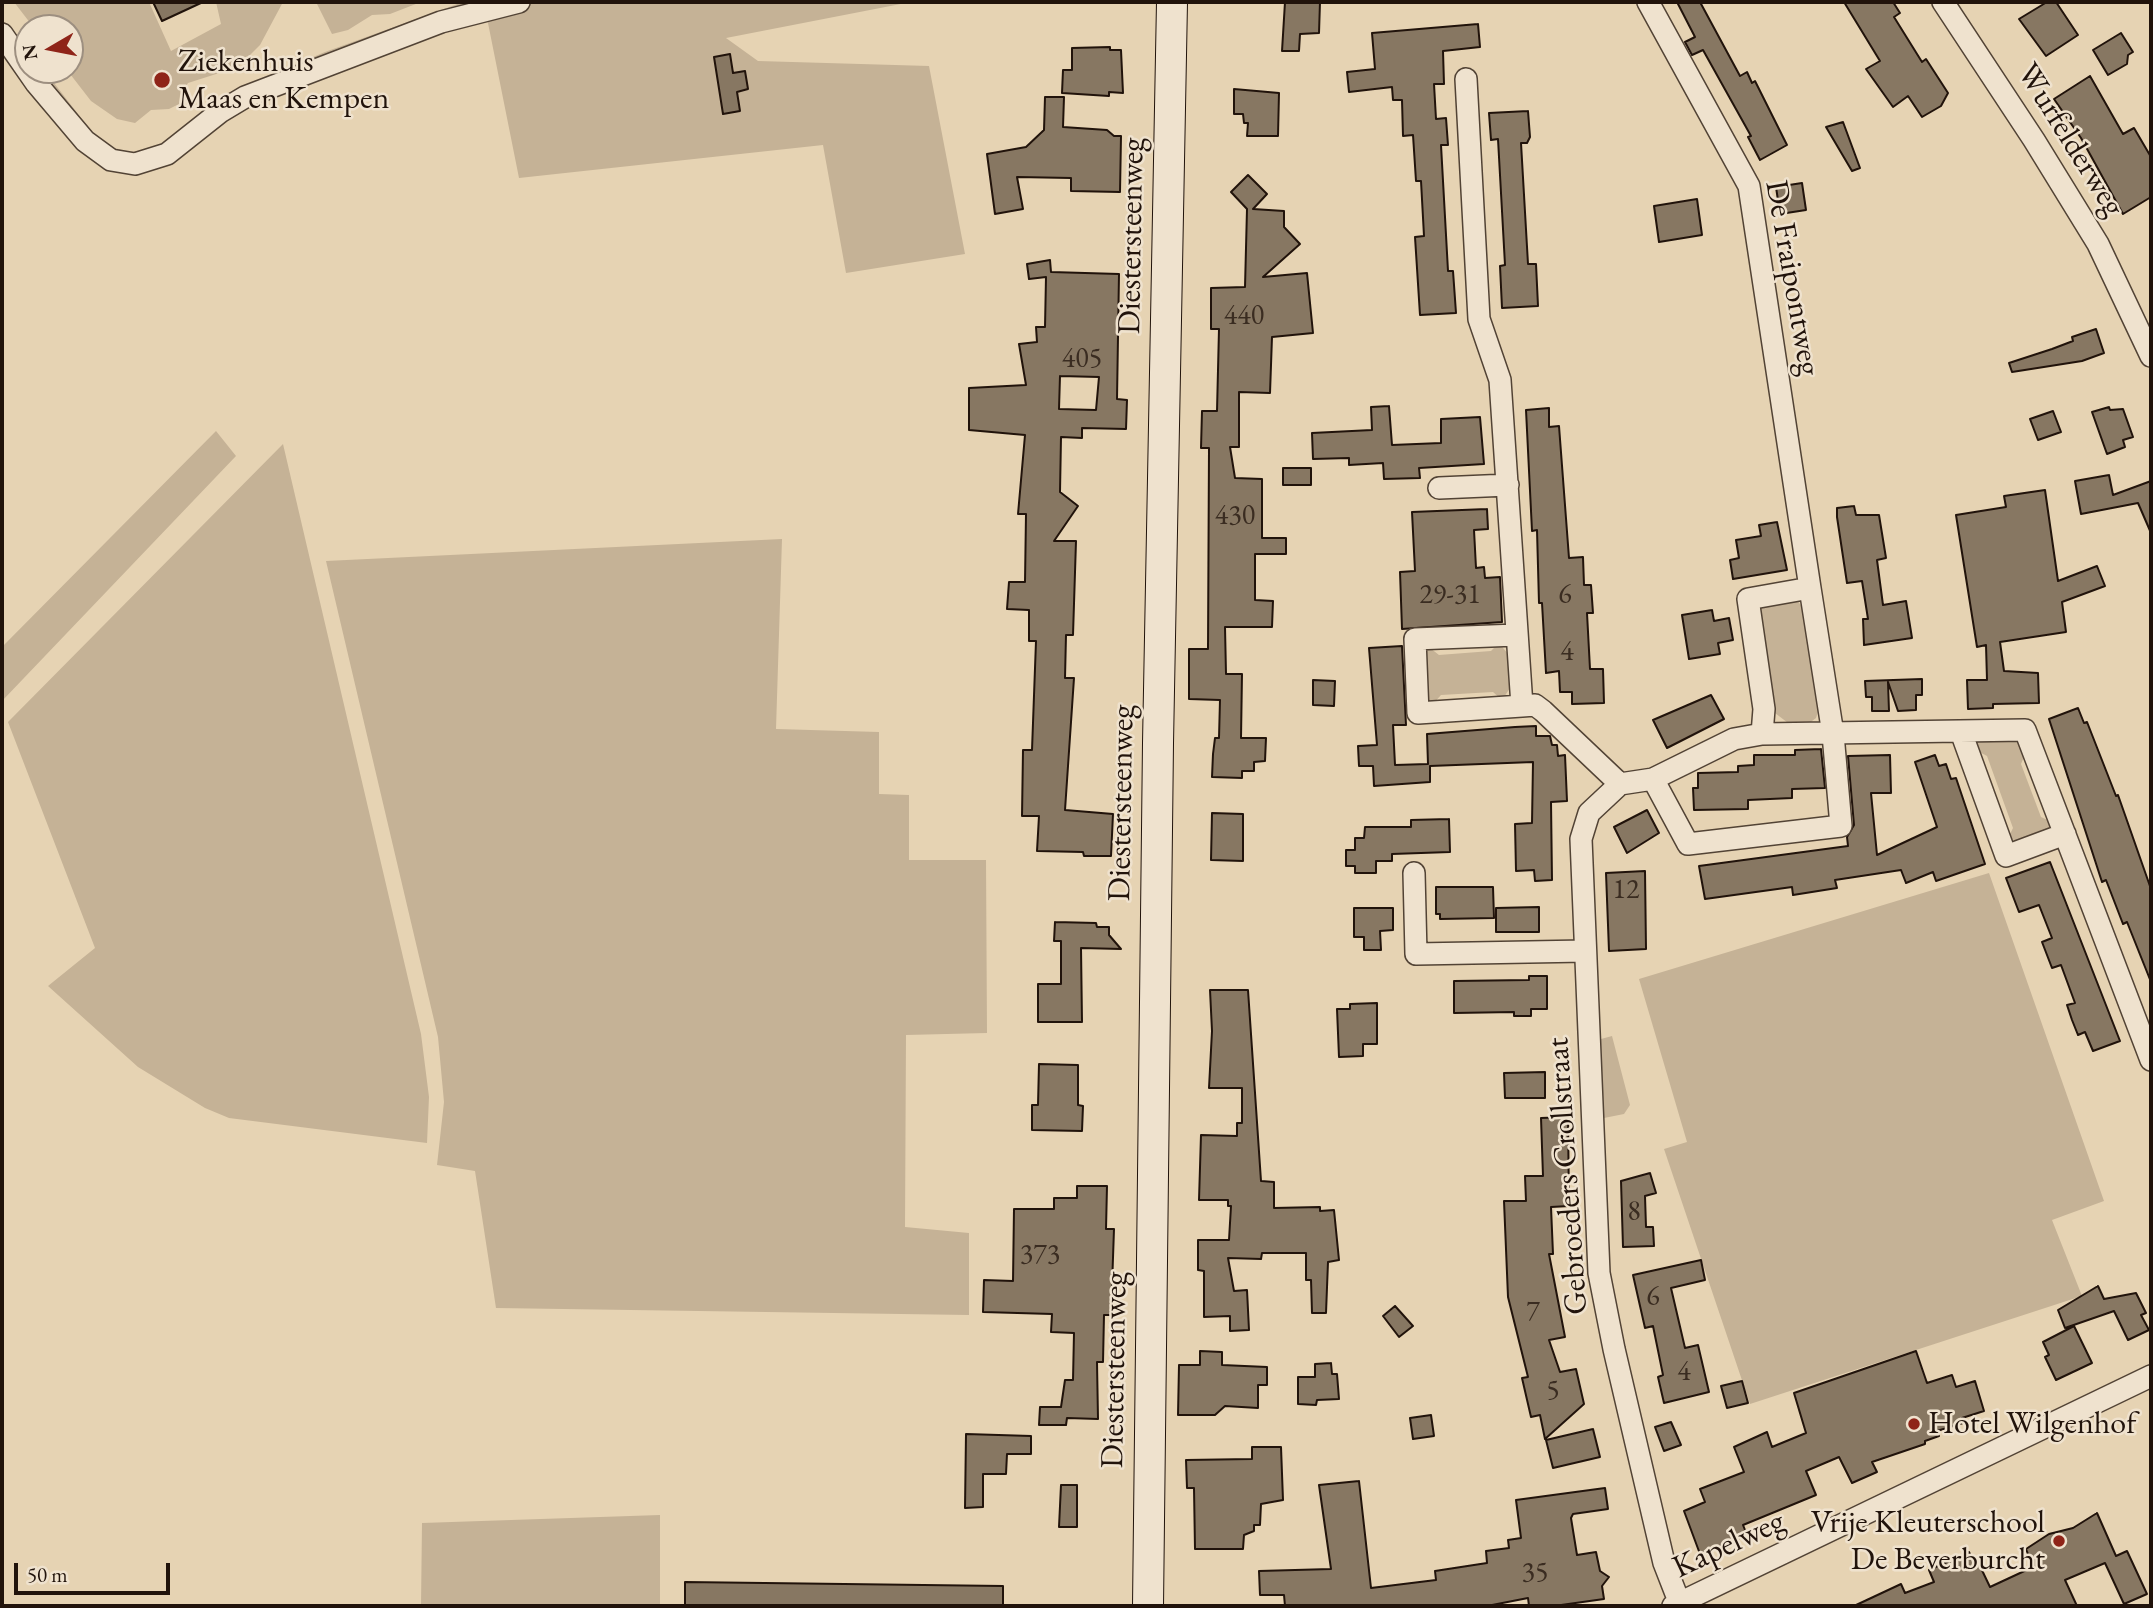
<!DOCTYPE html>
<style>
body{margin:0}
#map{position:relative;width:2153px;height:1608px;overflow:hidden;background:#e6d3b3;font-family:"EB Garamond",serif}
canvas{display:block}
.frame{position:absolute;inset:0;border:4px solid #21130b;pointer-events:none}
.north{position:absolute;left:14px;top:14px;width:70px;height:70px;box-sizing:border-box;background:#efe2ce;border:2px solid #9d8f80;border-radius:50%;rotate:260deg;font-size:19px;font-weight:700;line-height:28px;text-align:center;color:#21130b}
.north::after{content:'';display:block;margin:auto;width:24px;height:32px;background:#8f2418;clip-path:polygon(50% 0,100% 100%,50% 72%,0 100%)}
.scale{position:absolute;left:14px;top:1563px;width:156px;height:32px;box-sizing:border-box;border:4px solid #21130b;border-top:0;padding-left:9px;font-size:21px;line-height:24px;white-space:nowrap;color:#21130b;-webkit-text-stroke:5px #efe2ce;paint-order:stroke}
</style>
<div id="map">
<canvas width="2153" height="1608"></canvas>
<div class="frame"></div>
<div class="north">N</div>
<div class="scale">50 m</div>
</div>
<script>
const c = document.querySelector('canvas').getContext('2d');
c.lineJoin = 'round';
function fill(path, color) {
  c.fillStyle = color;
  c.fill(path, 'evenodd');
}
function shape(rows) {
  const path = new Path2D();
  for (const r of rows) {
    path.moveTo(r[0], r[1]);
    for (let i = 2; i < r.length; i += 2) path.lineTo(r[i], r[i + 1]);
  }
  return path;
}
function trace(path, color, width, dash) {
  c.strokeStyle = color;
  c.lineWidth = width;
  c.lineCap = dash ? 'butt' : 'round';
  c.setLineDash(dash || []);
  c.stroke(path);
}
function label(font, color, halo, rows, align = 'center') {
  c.font = font + ' "EB Garamond",serif';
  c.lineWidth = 5;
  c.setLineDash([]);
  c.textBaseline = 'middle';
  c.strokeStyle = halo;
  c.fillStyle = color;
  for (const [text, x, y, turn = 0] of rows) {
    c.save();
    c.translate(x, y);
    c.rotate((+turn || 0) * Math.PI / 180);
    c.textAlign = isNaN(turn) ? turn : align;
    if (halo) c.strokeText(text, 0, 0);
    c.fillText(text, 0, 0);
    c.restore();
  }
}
fill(shape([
 [14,2,149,2,171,51,221,24,216,2,283,2,260,45,238,67,188,83,180,95,179,104,169,109,151,110,135,123,117,119,91,101,67,70,70,70,70,28,34,28],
 [316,2,421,2,390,14,372,15,348,30,332,34],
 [463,2,483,2,240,93,157,154,110,154,36,70,44,70,95,136,111,147,130,152,147,150,164,145,221,96,325,52],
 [535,2,911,2,726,38,758,61,929,66,965,254,846,273,823,145,519,178,486,13],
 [216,431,236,456,2,701,2,647],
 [283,444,421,1034,429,1097,427,1143,229,1118,205,1108,138,1067,48,986,95,948,8,722],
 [782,539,776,729,879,732,879,794,909,795,909,860,986,860,987,1033,906,1035,905,1227,969,1233,969,1315,496,1308,475,1171,437,1165,444,1102,438,1037,326,561],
 [1796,599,1804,609,1819,709,1816,718,1808,724,1792,726,1775,713,1758,610,1761,606],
 [1499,643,1508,654,1510,688,1502,700,1493,692,1441,695,1432,705,1427,701,1423,656,1427,650,1430,648,1439,655,1491,651],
 [1977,739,2015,740,2026,752,2021,764,2041,817,2052,822,2046,834,2020,842,2008,838,2013,828,1987,756,1974,749],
 [1989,873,2104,1201,2052,1220,2082,1296,1750,1404,1664,1149,1687,1142,1639,979],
 [1612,1036,1630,1105,1624,1114,1604,1118,1601,1113,1597,1048,1601,1039],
 [660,1515,660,1606,421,1606,422,1523]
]), '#c5b296');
const building = shape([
 [153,2,203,2,162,21,153,2],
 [1285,2,1320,2,1319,33,1300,34,1299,51,1282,51,1285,2],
 [1677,2,1700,2,1740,76,1747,72,1752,83,1755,81,1787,145,1760,160,1748,137,1751,136,1703,50,1692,55,1685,42,1695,37,1677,2],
 [1844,2,1893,2,1900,13,1894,17,1922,62,1926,59,1948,93,1941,106,1922,117,1908,96,1893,107,1866,69,1880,61,1844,2],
 [2047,2,2056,2,2078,35,2046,56,2019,19,2047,2],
 [1478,24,1480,47,1443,51,1444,84,1434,84,1436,119,1446,118,1448,145,1441,145,1448,271,1453,271,1456,313,1420,315,1415,237,1424,236,1421,181,1416,181,1413,135,1403,136,1402,100,1393,100,1392,87,1349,92,1347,72,1375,69,1372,33,1478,24],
 [2121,33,2133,52,2128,55,2127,64,2108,75,2093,50,2121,33],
 [1110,47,1110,50,1121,50,1123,93,1109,92,1109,96,1062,93,1063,70,1072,70,1072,48,1110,47],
 [730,54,733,73,745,71,748,89,737,92,740,111,723,114,714,57,730,54],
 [2090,76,2123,134,2134,128,2151,157,2151,197,2123,214,2081,138,2054,99,2090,76],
 [1234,89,1279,93,1278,136,1247,136,1248,123,1244,123,1243,114,1234,114,1234,89],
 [1045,97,1064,97,1063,127,1107,130,1114,136,1121,136,1120,192,1071,191,1071,178,1017,177,1023,209,995,214,987,154,1026,147,1044,130,1045,97],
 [1528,111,1530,137,1527,143,1521,143,1528,264,1536,264,1538,306,1502,308,1500,266,1505,265,1498,139,1491,140,1489,113,1528,111],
 [1843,122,1860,168,1852,171,1826,127,1843,122],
 [1248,175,1267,194,1253,209,1284,211,1284,227,1300,244,1263,277,1307,273,1313,333,1272,337,1270,393,1239,392,1239,447,1230,447,1235,478,1262,479,1262,538,1286,538,1286,554,1255,554,1255,600,1273,601,1272,627,1225,627,1226,674,1242,674,1241,738,1266,738,1265,761,1254,762,1254,771,1242,771,1242,778,1212,777,1213,754,1215,738,1219,738,1220,700,1189,699,1189,649,1208,649,1209,448,1201,448,1202,411,1217,411,1219,329,1211,329,1211,288,1245,287,1247,209,1231,192,1248,175],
 [1802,183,1806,210,1780,214,1776,187,1802,183],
 [1697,199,1702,235,1659,242,1654,206,1697,199],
 [1050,260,1051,272,1119,274,1117,399,1127,400,1126,429,1082,428,1082,438,1061,437,1060,492,1078,506,1054,541,1076,541,1073,635,1066,635,1065,678,1074,678,1065,810,1113,814,1111,856,1084,856,1083,852,1037,851,1039,816,1022,816,1023,750,1032,750,1036,641,1029,641,1029,610,1007,609,1009,582,1025,582,1026,514,1018,514,1025,435,969,430,969,388,1026,385,1019,344,1037,342,1036,327,1045,327,1046,277,1029,279,1027,264,1050,260],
 [1060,376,1099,377,1096,410,1059,409,1060,376],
 [2096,329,2104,353,2082,361,2012,372,2009,363,2052,349,2073,341,2072,337,2096,329],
 [1389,406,1392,445,1441,443,1441,419,1480,417,1484,464,1419,468,1420,478,1384,479,1383,463,1349,465,1349,458,1313,459,1312,433,1372,430,1371,407,1389,406],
 [2109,407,2110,410,2123,409,2133,437,2123,440,2125,447,2107,454,2092,412,2109,407],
 [1549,408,1549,427,1559,426,1569,558,1583,557,1584,585,1591,585,1593,613,1587,613,1590,669,1603,669,1604,703,1572,704,1572,692,1560,692,1559,671,1546,673,1542,603,1539,603,1537,530,1532,531,1526,410,1549,408],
 [2053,411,2061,432,2038,440,2030,419,2053,411],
 [1283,468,1311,468,1311,485,1283,485,1283,468],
 [2109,475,2113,495,2151,481,2151,533,2138,503,2081,514,2075,481,2109,475],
 [2045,490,2058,581,2097,566,2105,586,2062,602,2066,632,2000,642,2004,671,2038,673,2039,703,1993,704,1993,708,1968,709,1967,680,1987,680,1986,645,1977,647,1956,515,2006,507,2004,496,2045,490],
 [1854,506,1856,515,1879,515,1886,558,1877,560,1883,605,1906,601,1912,638,1864,645,1863,619,1868,619,1862,581,1847,583,1837,517,1837,508,1854,506],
 [1487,509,1488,529,1474,530,1476,568,1484,567,1485,578,1500,577,1502,622,1402,629,1400,572,1415,571,1412,512,1487,509],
 [1777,522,1787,570,1733,579,1730,560,1739,558,1736,540,1761,536,1759,525,1777,522],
 [1712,610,1714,621,1729,618,1733,640,1718,643,1720,654,1689,659,1682,615,1712,610],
 [1402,646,1406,725,1393,725,1395,765,1428,764,1427,734,1515,727,1536,726,1536,736,1550,736,1552,745,1557,745,1558,756,1565,755,1567,801,1551,802,1552,880,1535,881,1534,870,1516,871,1515,824,1532,823,1533,762,1430,766,1430,782,1374,786,1373,766,1359,766,1358,746,1377,745,1369,648,1402,646],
 [1922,679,1922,695,1916,695,1916,710,1898,711,1888,682,1889,711,1872,711,1872,697,1866,697,1865,681,1922,679],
 [1313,680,1335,681,1334,706,1313,705,1313,680],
 [1711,695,1724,719,1667,748,1653,720,1711,695],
 [2078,708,2084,723,2087,722,2116,796,2118,795,2151,889,2151,982,2127,922,2123,924,2106,880,2102,882,2049,719,2078,708],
 [1821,749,1825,788,1792,789,1792,798,1748,800,1748,809,1694,810,1693,788,1698,788,1698,773,1738,772,1738,766,1754,765,1754,755,1795,755,1795,750,1821,749],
 [1890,755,1891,793,1871,793,1877,855,1937,827,1915,762,1935,755,1939,766,1946,764,1951,779,1956,778,1985,864,1936,881,1933,872,1906,883,1901,870,1835,880,1837,888,1793,895,1792,887,1705,899,1699,866,1848,846,1847,837,1854,825,1848,756,1890,755],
 [1647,810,1659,833,1627,853,1614,827,1647,810],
 [1212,813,1243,814,1243,861,1211,860,1212,813],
 [1449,819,1450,852,1392,854,1392,861,1376,861,1376,873,1355,873,1355,866,1346,866,1346,850,1355,850,1355,838,1364,838,1365,827,1411,827,1411,820,1449,819],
 [2050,862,2120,1041,2093,1051,2085,1032,2078,1035,2072,1020,2067,1005,2075,1003,2061,965,2052,968,2042,942,2052,938,2039,905,2019,912,2006,878,2050,862],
 [1645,871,1646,949,1609,951,1606,873,1645,871],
 [1436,887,1493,887,1494,918,1440,919,1440,914,1436,914,1436,887],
 [1539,907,1539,932,1496,932,1496,908,1539,907],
 [1354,908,1393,908,1393,930,1380,931,1381,950,1364,950,1364,937,1354,937,1354,908],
 [1055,922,1096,923,1097,927,1109,927,1109,935,1121,949,1081,948,1082,1022,1038,1022,1038,984,1061,984,1061,941,1054,941,1055,922],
 [1529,976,1547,976,1547,1009,1531,1009,1531,1016,1514,1016,1514,1012,1454,1013,1454,981,1529,980,1529,976],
 [1210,990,1248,990,1261,1181,1274,1182,1274,1208,1320,1207,1320,1211,1334,1210,1339,1260,1328,1262,1326,1313,1312,1313,1311,1280,1306,1280,1306,1253,1262,1253,1261,1259,1228,1258,1234,1291,1247,1290,1249,1330,1230,1331,1230,1316,1204,1317,1204,1271,1198,1270,1198,1240,1229,1240,1231,1206,1228,1206,1228,1200,1199,1200,1201,1135,1237,1136,1237,1123,1242,1123,1242,1088,1209,1088,1212,1031,1210,990],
 [1377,1003,1377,1044,1363,1044,1363,1056,1339,1057,1337,1009,1350,1009,1350,1004,1377,1003],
 [1039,1064,1078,1065,1078,1105,1083,1106,1082,1131,1032,1130,1032,1105,1038,1105,1039,1064],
 [1545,1072,1545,1098,1505,1098,1504,1073,1545,1072],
 [1568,1117,1569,1206,1551,1207,1553,1254,1549,1254,1565,1337,1549,1340,1560,1372,1576,1369,1584,1404,1545,1439,1540,1415,1531,1417,1522,1378,1528,1377,1508,1297,1504,1201,1526,1201,1525,1176,1543,1176,1541,1118,1568,1117],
 [1650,1173,1656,1193,1645,1196,1646,1227,1653,1227,1654,1246,1623,1247,1621,1181,1650,1173],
 [1077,1186,1107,1186,1106,1229,1114,1229,1111,1315,1104,1315,1103,1362,1097,1362,1098,1419,1067,1418,1066,1425,1039,1425,1040,1407,1061,1407,1065,1380,1073,1380,1074,1333,1051,1332,1052,1314,983,1312,984,1280,1013,1281,1014,1209,1054,1209,1054,1198,1077,1198,1077,1186],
 [1701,1260,1705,1280,1671,1288,1685,1348,1698,1345,1709,1392,1664,1403,1658,1377,1663,1375,1653,1326,1645,1328,1633,1275,1701,1260],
 [2098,1286,2104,1299,2136,1293,2146,1313,2141,1315,2149,1330,2128,1340,2114,1311,2065,1328,2058,1310,2098,1286],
 [1395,1306,1413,1326,1399,1337,1383,1316,1395,1306],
 [2074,1326,2092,1363,2056,1380,2045,1357,2049,1355,2043,1342,2074,1326],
 [1200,1351,1222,1352,1222,1365,1267,1367,1267,1385,1258,1385,1258,1408,1225,1406,1215,1415,1178,1415,1179,1365,1200,1365,1200,1351],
 [1916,1351,1927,1383,1952,1375,1956,1387,1975,1381,1984,1411,1962,1418,1963,1423,1937,1431,1939,1436,1925,1441,1925,1444,1872,1462,1877,1472,1852,1483,1839,1457,1806,1471,1816,1495,1743,1525,1747,1535,1700,1554,1684,1511,1705,1502,1700,1489,1744,1472,1734,1447,1767,1432,1772,1447,1806,1433,1794,1393,1916,1351],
 [1331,1363,1332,1374,1337,1374,1339,1399,1317,1400,1316,1405,1298,1404,1298,1377,1315,1377,1315,1364,1331,1363],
 [1742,1381,1748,1403,1727,1408,1721,1386,1742,1381],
 [1431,1415,1434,1436,1413,1439,1410,1418,1431,1415],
 [1671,1422,1681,1445,1664,1451,1655,1427,1671,1422],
 [1593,1429,1600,1457,1553,1468,1546,1440,1593,1429],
 [966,1434,1031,1436,1031,1454,1007,1454,1006,1474,983,1474,983,1507,965,1508,966,1434],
 [1252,1447,1281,1447,1283,1500,1261,1504,1260,1525,1254,1525,1254,1531,1244,1535,1243,1549,1195,1549,1194,1488,1187,1488,1186,1460,1252,1459,1252,1447],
 [1359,1481,1371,1588,1436,1580,1435,1571,1487,1563,1486,1551,1509,1548,1508,1540,1521,1538,1516,1500,1605,1488,1608,1509,1573,1514,1571,1518,1577,1555,1596,1552,1600,1571,1609,1577,1602,1586,1604,1599,1554,1606,1529,1606,1528,1598,1487,1606,1285,1606,1284,1595,1260,1595,1259,1571,1331,1569,1319,1485,1359,1481],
 [1061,1485,1077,1485,1077,1527,1059,1527,1061,1485],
 [2097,1513,2116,1556,2127,1551,2147,1594,2124,1604,2105,1563,2065,1580,2077,1606,1854,1606,1901,1584,1905,1593,1934,1582,1929,1570,1969,1552,1975,1565,1979,1564,1990,1587,2033,1567,2026,1549,2049,1534,2073,1528,2097,1513],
 [685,1582,1003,1586,1003,1606,685,1606,685,1582]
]);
fill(building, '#877762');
trace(building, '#21130b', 2);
const street = shape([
 [1648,2,1749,186,1810,588],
 [1943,2,2034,140,2098,244,2151,356],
 [2,34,36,83,85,141,111,160,135,164,167,154,220,112,245,97,441,22,519,2],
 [1466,79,1479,319,1500,380,1522,706,1535,705,1543,711,1620,784],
 [1439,488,1508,485],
 [1516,635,1415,639,1418,713,1522,706],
 [1961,732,2006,856,2065,834],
 [1653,779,1688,844,1841,826,1833,734,1810,588,1748,599,1764,709,1762,734],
 [1414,873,1416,954,1585,951],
 [1680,1604,1664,1563,1614,1349,1599,1273,1581,839,1589,813,1620,784,1653,779,1734,739,1762,734,2025,730,2151,1060],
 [1673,1606,2151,1376]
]);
const secondary = shape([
 [1148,1606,1158,743,1172,2]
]);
trace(street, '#524335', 24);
trace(secondary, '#21130b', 32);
trace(street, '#efe2ce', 21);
trace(secondary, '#efe2ce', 30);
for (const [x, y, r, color] of [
 [162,80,9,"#8f2418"],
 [1914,1424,7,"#8f2418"],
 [2059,1541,7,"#8f2418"]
]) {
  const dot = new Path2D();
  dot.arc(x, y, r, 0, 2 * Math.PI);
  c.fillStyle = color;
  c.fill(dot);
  trace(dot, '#efe2ce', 2.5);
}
label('28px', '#3a2c21', null, [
 ["440",1244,316],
 ["405",1082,359],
 ["430",1235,516],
 ["29-31",1450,595],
 ["6",1565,595],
 ["4",1567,652],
 ["12",1626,890],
 ["8",1634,1212],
 ["373",1040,1255],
 ["6",1653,1297],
 ["7",1533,1312],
 ["4",1684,1372],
 ["5",1553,1391],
 ["35",1535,1573]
]);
label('32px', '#21130b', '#efe2ce', [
 ["Ziekenhuis",178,62],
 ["Maas en Kempen",178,99],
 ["Hotel Wilgenhof",1928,1424],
 ["Vrije Kleuterschool",2045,1523,"right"],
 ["De Beverburcht",2045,1560,"right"]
], 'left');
label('32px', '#21130b', '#efe2ce', [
 ["Wurfelderweg",2070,140,58],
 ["Diestersteenweg",1132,236,-89],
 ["De Fraipontweg",1792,278,80],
 ["Diestersteenweg",1122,803,-89],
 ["Gebroeders Crollstraat",1568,1176,-94],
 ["Diestersteenweg",1115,1370,-89],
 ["Kapelweg",1729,1545,-25]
]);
</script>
